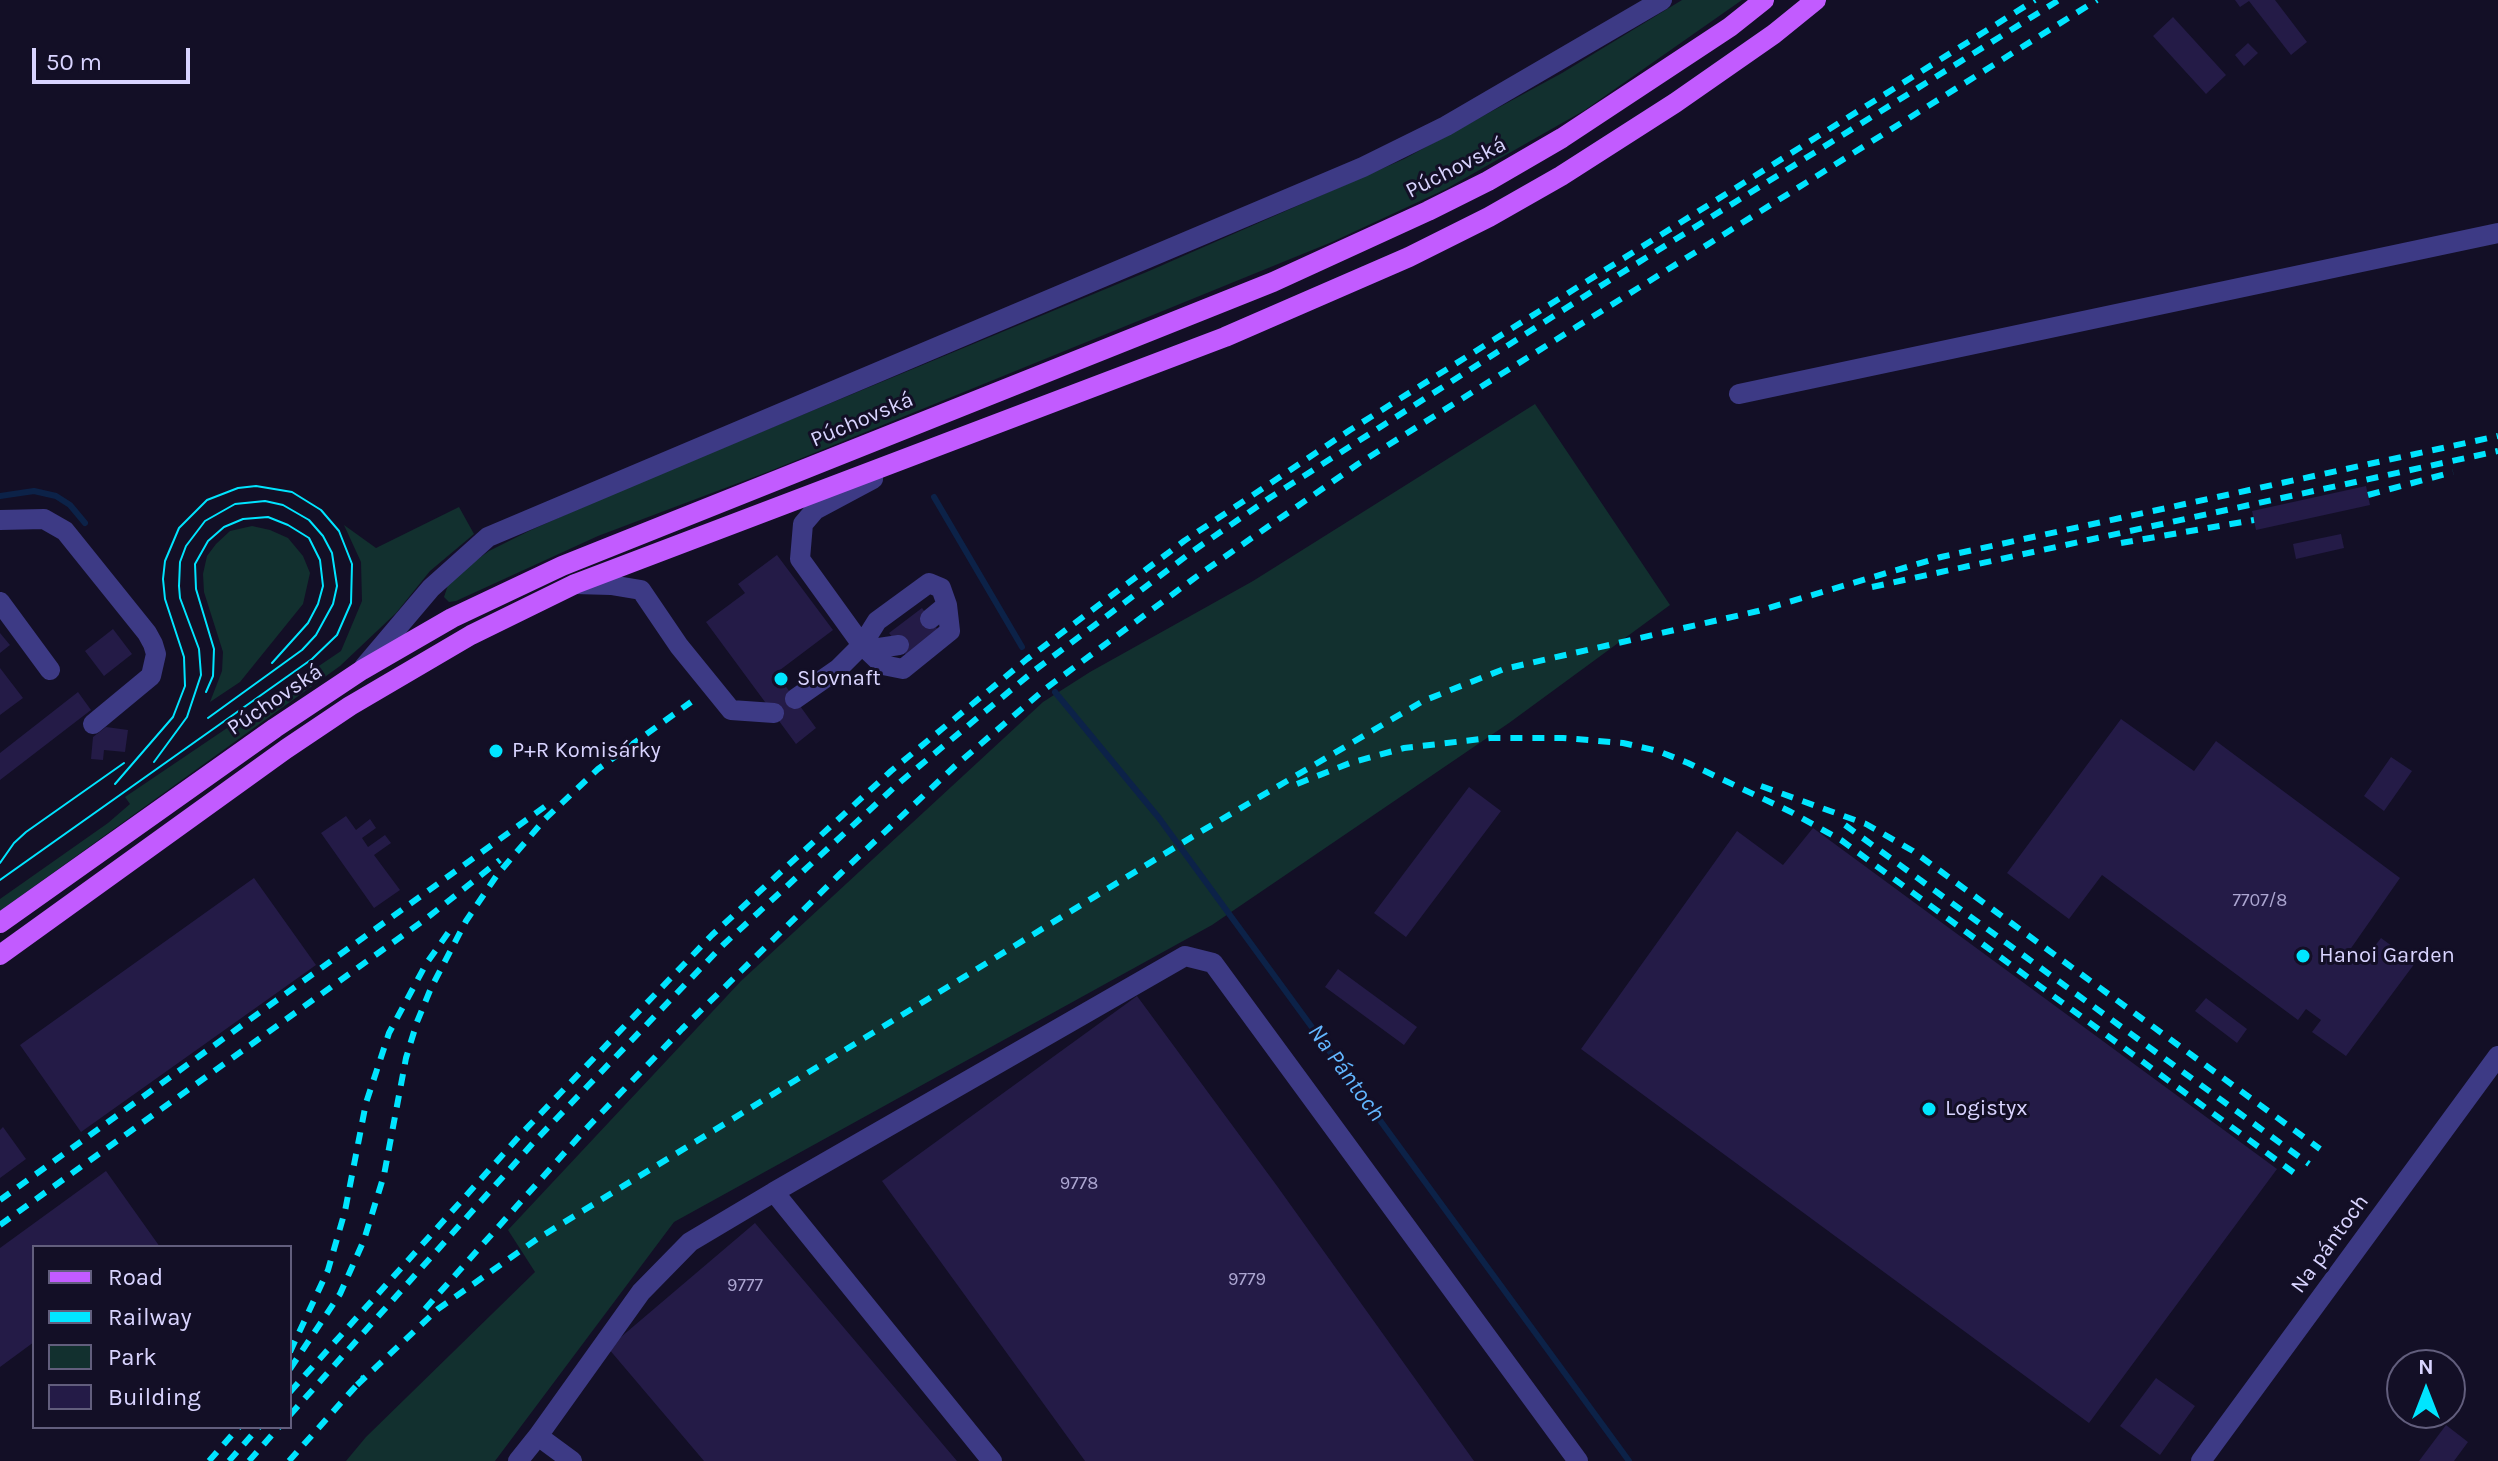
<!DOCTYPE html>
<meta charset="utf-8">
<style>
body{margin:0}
#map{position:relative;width:2498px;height:1461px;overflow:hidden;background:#130f26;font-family:Karla,sans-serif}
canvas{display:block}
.legend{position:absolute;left:32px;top:1245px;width:260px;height:184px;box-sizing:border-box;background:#130f26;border:2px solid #625e7d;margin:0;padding:10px 14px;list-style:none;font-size:24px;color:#d9d4ff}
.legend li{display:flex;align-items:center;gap:16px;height:40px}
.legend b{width:40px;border:2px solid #625e7d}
.north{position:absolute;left:2386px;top:1349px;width:80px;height:80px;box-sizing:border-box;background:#130f26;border:2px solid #625e7d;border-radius:50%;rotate:0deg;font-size:22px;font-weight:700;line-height:32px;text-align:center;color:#d9d4ff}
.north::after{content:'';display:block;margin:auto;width:28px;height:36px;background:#00e5ff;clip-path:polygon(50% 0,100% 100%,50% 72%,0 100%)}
.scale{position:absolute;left:32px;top:48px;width:158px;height:36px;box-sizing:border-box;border:4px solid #d9d4ff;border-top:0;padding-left:10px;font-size:24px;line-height:28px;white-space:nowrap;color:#d9d4ff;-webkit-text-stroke:6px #130f26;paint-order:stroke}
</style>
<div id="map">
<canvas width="2498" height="1461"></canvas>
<ul class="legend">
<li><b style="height:10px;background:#c25bff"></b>Road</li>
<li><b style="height:10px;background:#00e5ff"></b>Railway</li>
<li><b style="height:22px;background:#12302f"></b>Park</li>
<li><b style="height:22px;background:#241b47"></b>Building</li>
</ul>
<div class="north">N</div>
<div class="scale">50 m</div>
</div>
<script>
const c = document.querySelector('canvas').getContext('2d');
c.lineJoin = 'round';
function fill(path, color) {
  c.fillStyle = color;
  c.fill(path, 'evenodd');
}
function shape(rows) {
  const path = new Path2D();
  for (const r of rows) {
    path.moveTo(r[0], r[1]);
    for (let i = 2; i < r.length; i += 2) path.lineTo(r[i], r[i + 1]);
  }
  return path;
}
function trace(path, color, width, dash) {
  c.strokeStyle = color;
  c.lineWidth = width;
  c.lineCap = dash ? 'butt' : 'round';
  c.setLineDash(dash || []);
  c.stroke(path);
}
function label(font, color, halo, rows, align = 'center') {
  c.font = font + ' Karla,sans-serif';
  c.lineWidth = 6;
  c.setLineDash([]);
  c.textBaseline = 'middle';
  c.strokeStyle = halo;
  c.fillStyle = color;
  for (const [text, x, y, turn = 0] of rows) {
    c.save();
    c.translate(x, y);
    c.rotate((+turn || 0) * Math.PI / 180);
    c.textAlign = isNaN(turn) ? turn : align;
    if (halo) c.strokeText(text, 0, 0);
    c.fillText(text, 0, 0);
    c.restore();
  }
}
fill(shape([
 [1682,0,1742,0,1585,110,1446,189,1332,242,770,471,598,536,456,601,449,602,444,597,450,579,489,551,529,531,614,493,1149,271,1404,159,1562,73],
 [1535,404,1670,605,1509,723,1212,925,674,1222,495,1461,346,1461,366,1437,535,1272,508,1230,741,981,1043,702,1090,672,1253,581],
 [459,507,474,534,430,571,396,613,340,666,0,911,0,899,108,823,130,804,125,797,341,651,362,601,361,562,344,525,376,548],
 [252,526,270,530,288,538,303,556,310,573,303,604,240,682,210,702,222,671,223,652,204,592,203,574,207,556,216,544,230,531]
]), '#12302f');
trace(shape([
 [0,496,34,491,56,496,70,505,85,523],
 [934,497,1022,647],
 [1055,692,1159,818,1629,1461]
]), '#0c2248', 6);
fill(shape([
 [2235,0,2275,0,2307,42,2291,55,2249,1,2240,7],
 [2173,17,2226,75,2206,94,2153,36],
 [2248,43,2258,53,2244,66,2235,55],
 [2366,486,2370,505,2256,530,2252,511],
 [2341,534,2344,548,2296,559,2293,544],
 [777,555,833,630,776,673,816,728,796,744,706,622,745,593,738,584],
 [922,608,938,630,917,669,889,633],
 [113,629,132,654,104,676,85,651],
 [0,633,10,645,0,653],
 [0,668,23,698,0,715],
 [78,692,91,710,0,780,0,753],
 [2121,719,2194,771,2216,741,2400,878,2347,954,2361,964,2381,938,2415,963,2346,1056,2312,1032,2321,1020,2306,1009,2298,1020,2102,875,2069,919,2007,873],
 [106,727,128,730,125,752,104,750,103,760,91,759,93,737],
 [2391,757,2412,771,2384,811,2364,796],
 [1469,787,1501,811,1406,937,1374,913],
 [346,816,356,830,370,819,376,828,362,838,368,847,385,835,391,843,374,855,400,890,374,908,321,833],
 [1813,828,2277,1169,2089,1423,1581,1049,1737,831,1783,865],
 [254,878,316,965,81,1132,20,1045],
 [1338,969,1417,1027,1404,1045,1325,987],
 [1137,996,1277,1186,1474,1461,1085,1461,1022,1374,882,1181],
 [2206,998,2247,1029,2237,1043,2195,1011],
 [3,1127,26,1159,0,1178,0,1130],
 [106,1171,160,1247,34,1247,34,1342,0,1367,0,1248],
 [755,1223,957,1461,704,1461,608,1348],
 [2156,1378,2195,1406,2160,1455,2120,1426],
 [2446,1425,2468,1442,2454,1461,2419,1461]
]), '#241b47');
trace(shape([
 [1739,394,2498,233],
 [0,520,44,519,65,531,147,633,153,644,156,654,151,676,93,724],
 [575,584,611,585,641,590,679,646,731,710,774,713],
 [0,602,50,670],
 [862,645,877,621,929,583,941,588,947,605,930,619],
 [862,645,883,665,903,669,950,631,947,605],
 [862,645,879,648,899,645],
 [364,667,431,588,488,537,1363,167,1446,126,1662,0],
 [795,699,838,669,862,645,800,559,803,524,815,510,873,479],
 [538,1436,641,1292,690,1242,774,1192],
 [518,1461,538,1436,572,1461],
 [992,1461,774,1192,1185,956,1213,963,1578,1461],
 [2201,1461,2498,1056]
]), '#3d3a85', 20);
trace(shape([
 [0,923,275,728,362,670,452,618,562,566,1273,282,1428,211,1488,181,1562,138,1730,27,1764,0],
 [0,955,286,749,350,706,471,635,575,584,1225,337,1409,257,1489,217,1561,176,1675,103,1774,34,1816,0]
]), '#c25bff', 20);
trace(shape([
 [206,692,213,676,214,649,196,589,195,564,208,541,224,527,243,519,268,517,288,525,309,538,320,560,323,586,318,604,308,623,272,663],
 [154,762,187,717,201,675,199,649,180,598,179,586,180,562,186,546,205,521,235,504,265,501,283,505,309,520,323,536,332,553,337,586,333,604,316,635,302,650,208,718],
 [0,863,14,843,26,832,124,763],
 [0,880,312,659,337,635,351,603,352,564,339,531,321,510,292,492,256,486,238,488,207,500,179,528,165,561,163,579,165,599,184,657,185,686,173,717,115,784]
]), '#00e5ff', 2);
trace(shape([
 [2368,495,2453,472],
 [2121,543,2254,520],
 [1872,587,2498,451],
 [1297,784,1350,763,1404,748,1490,738,1563,738,1623,743,1658,751,1688,763,1791,812,1841,840,2301,1178],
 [1761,786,1866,824,1913,851,2320,1149],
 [1845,825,2309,1164],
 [0,1200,547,805],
 [0,1225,427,918,500,860],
 [425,1309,583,1132,682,1029,841,873,955,766,1045,689,1200,574,1358,464,2097,0],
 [290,1352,328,1270,345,1211,366,1103,389,1033,426,964,453,926],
 [290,1369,340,1294,364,1240,384,1175,406,1058,417,1022,431,988,466,921,497,875,545,819,598,769,691,702],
 [357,1385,438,1309,537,1239,1200,832,1423,701,1504,669,1758,611,1941,557,2498,436],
 [290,1392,524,1131,712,935,891,771,1027,659,1184,541,1350,430,2035,0],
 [290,1415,534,1142,723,945,899,783,1035,670,1193,551,1271,497,1599,287,2059,0],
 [209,1461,239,1427],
 [229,1461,259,1427],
 [249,1461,279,1427],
 [289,1461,364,1377]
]), '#00e5ff', 6, [12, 10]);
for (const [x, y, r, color] of [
 [781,679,8,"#00e5ff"],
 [496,751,8,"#00e5ff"],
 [2303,956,8,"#00e5ff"],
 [1929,1109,8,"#00e5ff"]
]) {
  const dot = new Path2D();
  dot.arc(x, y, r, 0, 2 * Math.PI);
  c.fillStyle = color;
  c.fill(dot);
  trace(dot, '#130f26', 3);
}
label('18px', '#aca6d1', null, [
 ["7707/8",2260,901],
 ["9778",1079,1184],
 ["9779",1247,1280],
 ["9777",745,1286]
]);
label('22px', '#d9d4ff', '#130f26', [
 ["Púchovská",1456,168,-27],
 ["Púchovská",862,420,-23],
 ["Púchovská",275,700,-34],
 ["Na pántoch",2330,1244,-54]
]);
label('22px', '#d9d4ff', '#130f26', [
 ["Slovnaft",797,679],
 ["P+R Komisárky",512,751],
 ["Hanoi Garden",2319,956],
 ["Logistyx",1945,1109]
], 'left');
label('italic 24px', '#62b6ff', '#130f26', [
 ["Na Pántoch",1346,1073,54]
]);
</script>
